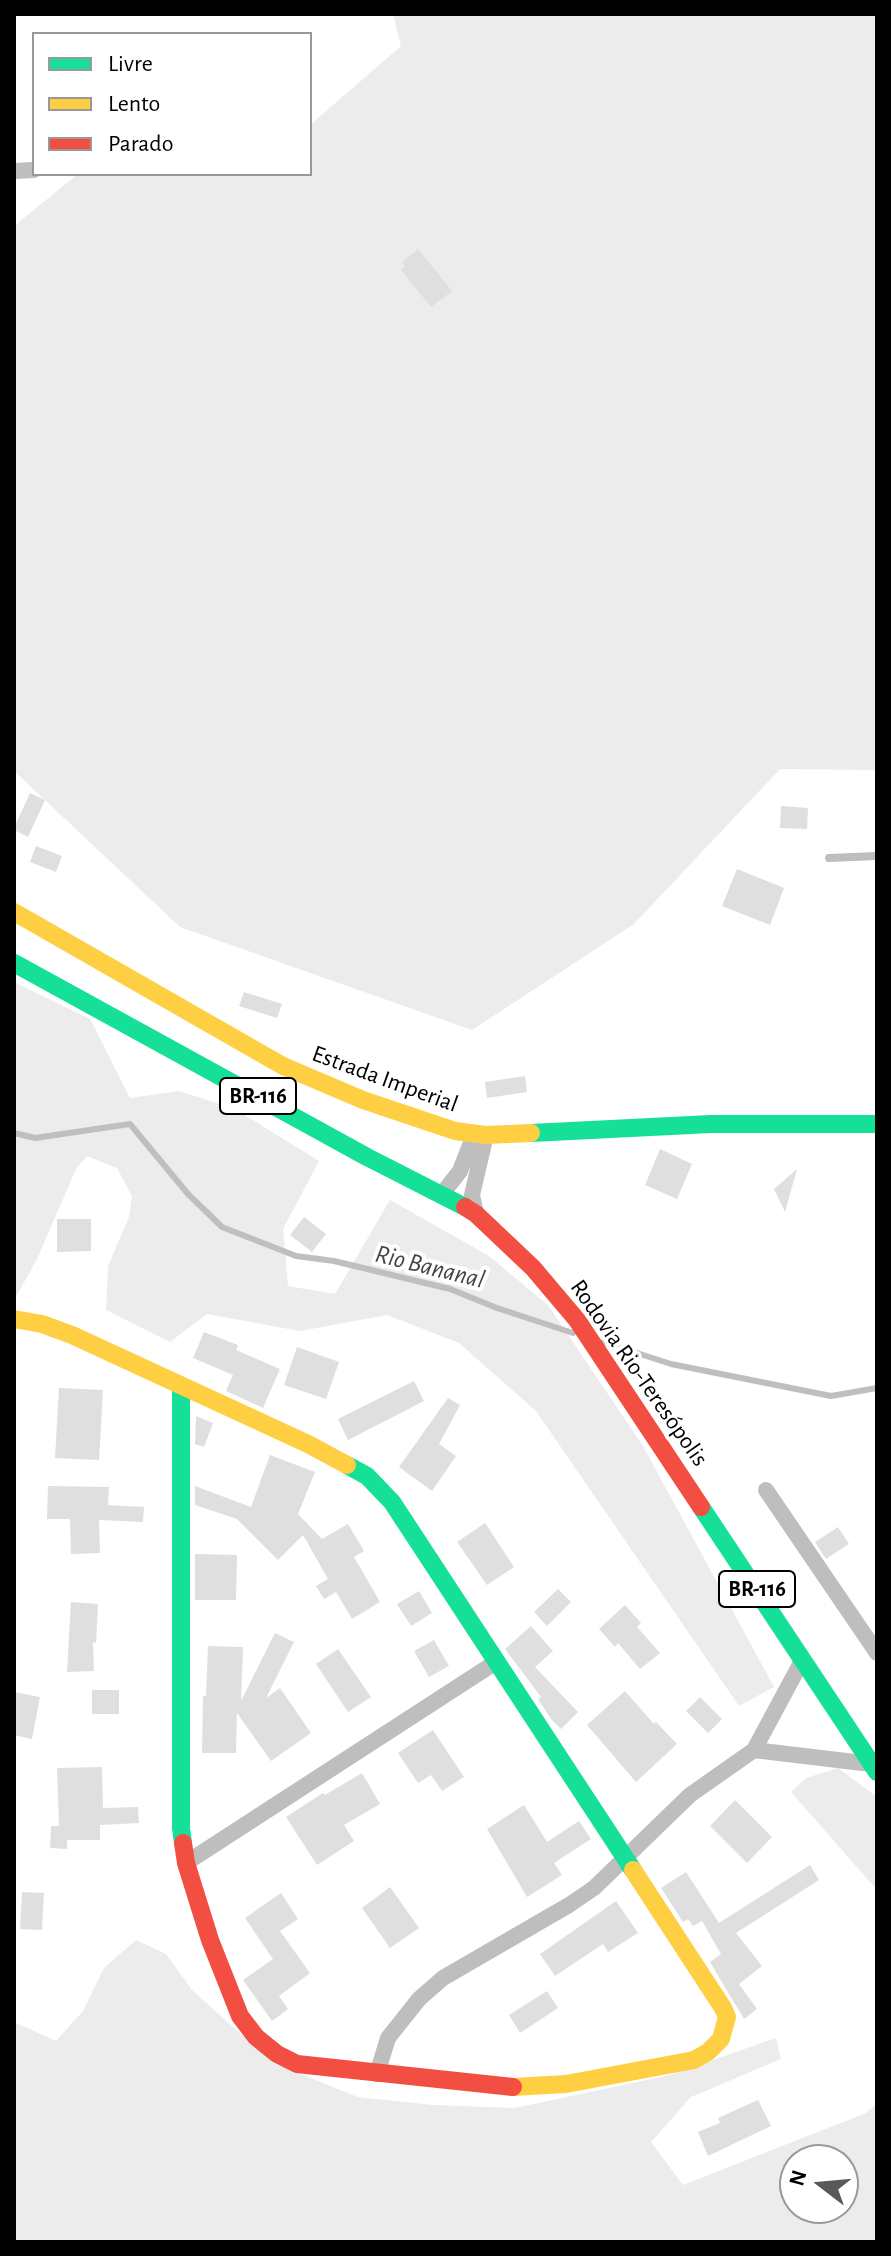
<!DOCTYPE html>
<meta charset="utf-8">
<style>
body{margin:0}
#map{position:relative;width:891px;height:2256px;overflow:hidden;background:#fff;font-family:"Alegreya Sans",sans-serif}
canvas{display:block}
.frame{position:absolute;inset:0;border:16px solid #000;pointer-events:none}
.legend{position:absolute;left:32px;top:32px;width:280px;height:144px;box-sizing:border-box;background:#fff;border:2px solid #999;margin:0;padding:10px 14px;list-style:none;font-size:24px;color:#000}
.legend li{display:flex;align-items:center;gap:16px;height:40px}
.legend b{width:40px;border:2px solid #999}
.north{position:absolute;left:779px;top:2144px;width:80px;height:80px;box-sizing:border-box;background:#fff;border:2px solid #999;border-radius:50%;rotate:286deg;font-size:22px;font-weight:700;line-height:32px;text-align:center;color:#000}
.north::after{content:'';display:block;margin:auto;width:28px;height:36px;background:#595959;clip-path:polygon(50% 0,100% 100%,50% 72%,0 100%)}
</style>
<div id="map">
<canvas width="891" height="2256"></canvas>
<div class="frame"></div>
<ul class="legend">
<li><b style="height:10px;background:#16e098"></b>Livre</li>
<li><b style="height:10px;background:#ffcf43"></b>Lento</li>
<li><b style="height:10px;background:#f24e42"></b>Parado</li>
</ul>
<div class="north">N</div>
</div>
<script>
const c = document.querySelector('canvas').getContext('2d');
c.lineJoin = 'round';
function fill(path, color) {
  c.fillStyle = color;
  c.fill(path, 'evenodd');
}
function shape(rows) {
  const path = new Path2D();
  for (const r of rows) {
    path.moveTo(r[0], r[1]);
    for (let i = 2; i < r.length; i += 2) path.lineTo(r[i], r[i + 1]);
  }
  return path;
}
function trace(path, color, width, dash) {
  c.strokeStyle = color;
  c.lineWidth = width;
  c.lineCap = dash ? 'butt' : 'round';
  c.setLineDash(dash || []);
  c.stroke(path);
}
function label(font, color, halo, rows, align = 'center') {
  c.font = font + ' "Alegreya Sans",sans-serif';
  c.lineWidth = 8;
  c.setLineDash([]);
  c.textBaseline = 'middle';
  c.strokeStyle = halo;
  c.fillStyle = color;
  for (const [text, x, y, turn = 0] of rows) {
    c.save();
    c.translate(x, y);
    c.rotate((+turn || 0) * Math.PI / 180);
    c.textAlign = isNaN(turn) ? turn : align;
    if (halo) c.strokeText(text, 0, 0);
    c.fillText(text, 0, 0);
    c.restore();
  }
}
fill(shape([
 [393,14,877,14,877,770,780,769,634,924,472,1030,180,927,14,771,14,226,78,174,310,174,310,125,401,46],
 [14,982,90,1019,130,1098,179,1091,235,1109,319,1161,283,1229,288,1286,335,1294,390,1200,489,1256,548,1305,643,1446,774,1687,739,1706,536,1411,459,1343,387,1315,300,1331,207,1314,170,1342,106,1310,108,1266,129,1217,132,1196,117,1168,87,1156,76,1169,37,1259,17,1295,14,1294],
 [838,1768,877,1797,877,1890,791,1792,806,1778],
 [136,1940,166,1954,192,1990,273,2063,358,2097,432,2105,515,2108,670,2075,776,2038,781,2059,691,2097,651,2142,683,2185,866,2113,877,2103,877,2242,14,2242,14,2022,56,2041,83,2011,104,1968],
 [795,2160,843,2160,843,2208,795,2208]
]), '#ececec');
trace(shape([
 [14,1133,35,1138,130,1124,188,1194,222,1227,296,1256,334,1261,450,1289,497,1308,573,1333],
 [603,1342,671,1364,831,1396,877,1388]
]), '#bfbfbf', 6);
fill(shape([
 [418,249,452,291,431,307,401,270,405,267,402,262],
 [30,793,45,800,28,837,14,830,14,828],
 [781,806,808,808,807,829,780,828],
 [36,846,62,856,56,872,30,862],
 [737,869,784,888,770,925,722,906],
 [244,992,282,1004,277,1018,239,1006],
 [525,1076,527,1092,487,1098,485,1082],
 [660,1149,692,1164,677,1199,645,1185],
 [797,1169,785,1212,774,1189],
 [304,1217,326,1234,312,1252,290,1235],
 [57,1219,91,1219,91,1251,57,1252],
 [204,1332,238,1345,236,1350,280,1369,263,1408,226,1391,233,1375,193,1358],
 [297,1347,339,1362,326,1399,284,1385],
 [414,1381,424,1401,348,1440,338,1419],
 [59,1388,103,1390,99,1460,55,1458],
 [448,1398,460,1405,439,1444,456,1456,432,1491,399,1467],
 [196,1416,213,1423,204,1447,195,1444],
 [270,1455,315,1472,298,1514,322,1539,348,1524,364,1551,354,1557,380,1602,352,1619,336,1592,324,1599,316,1586,328,1579,303,1535,278,1560,237,1519,195,1505,195,1486,251,1507],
 [48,1486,109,1487,108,1505,144,1507,143,1522,99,1520,100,1553,71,1554,70,1519,47,1519],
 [485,1523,514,1567,487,1585,457,1542],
 [838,1527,849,1544,826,1559,815,1542],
 [195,1554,237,1555,236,1600,195,1600],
 [558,1589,571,1602,547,1626,534,1612],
 [419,1591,432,1613,411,1626,397,1604],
 [71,1602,98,1604,96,1643,93,1642,94,1671,67,1672],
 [625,1605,641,1623,637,1627,660,1653,640,1669,618,1643,615,1647,599,1629],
 [531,1626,553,1651,535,1667,578,1712,561,1729,551,1719,538,1699,541,1697,505,1649],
 [275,1633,294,1642,266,1698,280,1688,311,1733,271,1761,237,1713,236,1753,202,1753,203,1696,206,1696,208,1646,243,1647,241,1701],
 [434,1640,449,1666,429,1677,414,1651],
 [338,1649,371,1697,348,1712,316,1664],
 [92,1690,119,1690,119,1714,92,1714],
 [625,1691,654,1724,656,1722,677,1744,636,1782,587,1725],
 [14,1692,40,1697,32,1739,14,1735],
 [700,1697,722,1719,708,1733,686,1711],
 [433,1730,464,1777,442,1791,431,1775,418,1783,398,1753],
 [102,1767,103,1808,138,1807,139,1823,100,1825,100,1840,67,1840,67,1849,50,1848,51,1826,59,1826,57,1768],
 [362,1773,380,1804,344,1825,354,1841,317,1865,286,1817,323,1793,325,1795],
 [735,1800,772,1837,747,1863,710,1826],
 [524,1805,547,1842,579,1821,591,1839,554,1863,562,1875,527,1897,487,1829],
 [810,1865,819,1880,736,1933,762,1966,739,1984,757,2009,744,2019,710,1962,721,1954,702,1921,693,1926,688,1919,683,1922,661,1888,686,1872,719,1923],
 [390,1887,419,1928,390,1948,362,1908],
 [22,1892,44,1893,42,1930,20,1929],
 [281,1893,298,1919,280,1931,310,1973,279,1996,288,2009,272,2021,243,1980,273,1959,245,1918],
 [616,1901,638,1933,608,1952,603,1944,555,1976,540,1954],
 [547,1991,558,2008,520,2033,509,2015],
 [758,2100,771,2126,708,2156,698,2132,720,2123,718,2118]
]), '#dfdfdf');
trace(shape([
 [829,858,877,856]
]), '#bebebe', 8);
trace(shape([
 [14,171,34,170],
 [442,1194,460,1171,474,1135],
 [476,1214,472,1195,486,1135],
 [766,1490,877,1653],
 [754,1750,871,1764],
 [186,1863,496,1662],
 [377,2074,388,2038,419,1999,443,1978,569,1905,594,1888,690,1795,754,1750,803,1659]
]), '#bebebe', 16);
trace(shape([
 [14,963,367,1157,465,1207],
 [531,1133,711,1124,877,1124],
 [181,1387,181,1828,183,1843],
 [347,1465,367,1476,392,1502,633,1870],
 [701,1507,877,1772]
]), '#16e098', 18);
trace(shape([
 [14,912,283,1066,363,1100,455,1131,486,1135,531,1133],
 [14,1319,42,1324,72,1335,308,1444,347,1465],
 [513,2087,566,2084,694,2060,708,2052,721,2039,727,2017,723,2008,633,1870]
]), '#ffcf43', 18);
trace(shape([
 [465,1207,476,1214,533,1268,577,1320,701,1507],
 [183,1843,186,1863,210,1940,240,2016,256,2037,277,2054,297,2064,513,2087]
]), '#f24e42', 18);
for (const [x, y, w] of [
 [258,1096,76],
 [757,1589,76]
]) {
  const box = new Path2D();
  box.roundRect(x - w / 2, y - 18, w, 36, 6);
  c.fillStyle = '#fff';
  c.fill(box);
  trace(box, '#000', 2);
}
label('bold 22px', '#000', null, [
 ["BR-116",258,1096],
 ["BR-116",757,1589]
]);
label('24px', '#000', '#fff', [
 ["Estrada Imperial",385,1079,20],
 ["Rodovia Rio-Teresópolis",639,1373,55]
]);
label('italic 26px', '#444', '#fff', [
 ["Rio Bananal",430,1267,14]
]);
</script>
